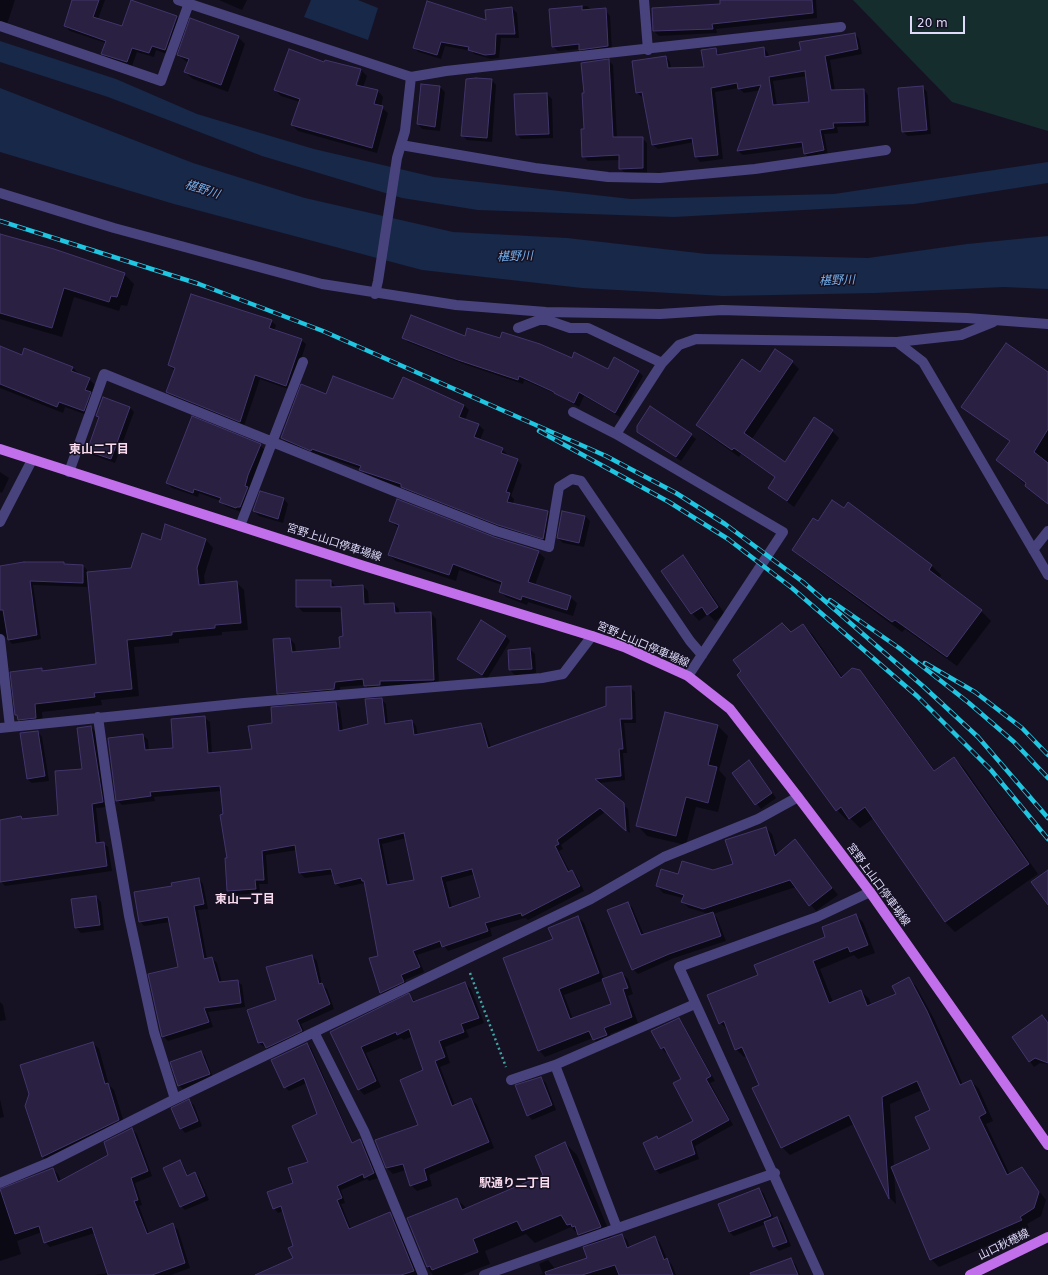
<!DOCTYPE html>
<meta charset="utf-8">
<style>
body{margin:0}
#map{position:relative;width:1048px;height:1275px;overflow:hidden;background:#161224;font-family:"DejaVu Sans",sans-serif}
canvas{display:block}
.scale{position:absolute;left:910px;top:16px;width:55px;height:18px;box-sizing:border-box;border:2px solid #dfdafa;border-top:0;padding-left:5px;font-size:12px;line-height:14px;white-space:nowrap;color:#dfdafa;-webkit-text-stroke:3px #161224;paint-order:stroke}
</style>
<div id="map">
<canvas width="1048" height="1275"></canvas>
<div class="scale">20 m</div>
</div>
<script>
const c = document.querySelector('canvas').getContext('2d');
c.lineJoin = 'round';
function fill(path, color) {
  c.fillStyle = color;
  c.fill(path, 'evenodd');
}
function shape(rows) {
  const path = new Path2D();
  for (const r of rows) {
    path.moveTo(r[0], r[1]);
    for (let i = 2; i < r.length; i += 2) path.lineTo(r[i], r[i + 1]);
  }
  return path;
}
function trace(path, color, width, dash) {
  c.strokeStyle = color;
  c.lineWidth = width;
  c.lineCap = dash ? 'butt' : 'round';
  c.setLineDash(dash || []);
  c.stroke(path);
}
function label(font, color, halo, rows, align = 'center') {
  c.font = font + ' "DejaVu Sans","Noto Sans JP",sans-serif';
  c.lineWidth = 3;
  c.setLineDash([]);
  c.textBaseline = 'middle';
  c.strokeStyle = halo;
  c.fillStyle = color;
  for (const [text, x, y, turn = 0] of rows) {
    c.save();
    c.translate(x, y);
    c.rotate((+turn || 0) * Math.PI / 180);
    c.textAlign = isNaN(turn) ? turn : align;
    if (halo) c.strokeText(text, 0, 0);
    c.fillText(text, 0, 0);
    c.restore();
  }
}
fill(shape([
 [853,0,1048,0,1048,131,952,102]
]), '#162d2d');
fill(shape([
 [311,0,358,0,378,8,368,40,304,17],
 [0,41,116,79,197,114,314,149,434,177,631,199,834,194,1048,162,1048,183,914,204,674,217,478,210,402,198,262,156,108,97,0,62],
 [0,88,193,163,305,198,453,232,567,238,707,254,868,258,967,244,1048,236,1048,289,1004,287,875,293,723,296,582,288,422,270,174,204,0,152]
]), '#172848');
fill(shape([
 [0,0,15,0,7,24,0,22],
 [73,0,105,0,98,19,123,27,131,1,177,17,182,22,170,55,156,50,154,57,137,52,132,66,107,58,103,53,106,43,70,31,65,26],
 [219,0,247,0,242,10],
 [721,0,816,0,817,18,716,29,717,33,659,36,654,31,653,8,721,5],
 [587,6,592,11,606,11,610,16,612,51,585,54,580,49,558,51,553,46,550,10],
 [512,8,517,13,519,38,501,38,499,58,491,59,474,54,472,51,445,46,441,59,419,52,414,48,487,21],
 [855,34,859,39,862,54,830,60,835,91,864,90,868,95,869,126,837,127,838,133,824,134,828,155,809,158,805,153,803,147,743,155,738,151,761,90,744,93,739,88,715,92,723,159,700,162,696,157,694,142,658,149,653,145,644,97,642,97,637,93,633,62,666,57,670,62,671,69,705,68,715,49,720,55,764,48,768,53,769,57,802,51],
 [807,76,810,103,777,106,773,81],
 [238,37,245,44,228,92,193,79,185,72,188,63,178,55],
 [608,60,613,65,617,138,642,138,647,143,647,173,625,173,620,168,620,160,588,161,583,156,585,94],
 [325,64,348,68,349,66,361,70,367,76,363,87,378,91,383,97,381,107,388,113,377,153,298,131,292,125,300,102,281,96,275,90],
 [359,72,362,72,356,90,354,89],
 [467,80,492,80,496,85,492,142,467,140,462,135],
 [440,87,445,92,440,131,422,129,418,124],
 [923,87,927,92,931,134,908,136,903,132],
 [547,94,552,99,553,138,521,139,517,134],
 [0,243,124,274,134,284,127,306,121,305,119,311,74,297,62,337,0,319],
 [271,321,276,325,274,331,301,340,306,344,291,390,260,379,244,426,172,397,167,392,175,371,169,365],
 [403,337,465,337,572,359,608,370,639,372,643,376,620,417,584,396,579,407,556,394,524,380,523,384,464,364,408,342],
 [1006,344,1048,372,1048,504,997,460,1011,442,963,407],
 [0,347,22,356,73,368,79,374,89,379,95,385,90,416,65,407,63,413,0,388],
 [792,362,799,369,752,439,785,463,832,431,839,438,794,507,769,488,776,478,741,454,739,457,704,432,697,425,761,373],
 [327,396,464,405,469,410,465,420,478,424,484,430,480,440,502,449,507,454,506,456,517,460,522,465,511,496,514,499,513,504,548,512,553,517,548,543,504,530,407,492,403,488,366,475,361,469,317,454,317,455,287,443,282,438],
 [130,408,134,412,115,463,93,455,88,450,100,418,97,415],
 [638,431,691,435,696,439,681,461],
 [260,445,265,450,241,512,225,506,221,501,199,493,198,497,172,488,167,483],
 [0,472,9,478,2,493,0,492],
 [284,499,288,504,283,523,259,516,254,511],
 [585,516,590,521,584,547,563,543,558,538],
 [390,521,493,538,538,552,545,558,535,585,570,597,577,603,573,616,528,602,527,605,506,597,500,591,502,585,459,570,456,581,396,561,389,555,399,528],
 [206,540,213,548,204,576,205,585,236,582,244,590,248,630,222,632,222,635,179,639,179,643,134,647,139,696,101,700,102,705,42,712,43,725,26,727,19,719,16,714,41,669,44,671,97,665,131,569,161,541],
 [793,549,931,565,941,575,939,579,981,611,991,621,957,666,905,629,902,632,803,559],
 [683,557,690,564,725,614,715,621,708,614,699,621,692,613,663,571],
 [83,566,87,570,87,587,33,585,41,639,12,644,7,638,4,636,0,639,0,567],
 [331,581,336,587,363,586,368,591,369,605,394,604,399,609,399,614,431,613,436,619,439,685,385,686,385,690,370,691,365,685,340,687,339,694,283,699,278,693,290,639,295,644,296,653,341,649,344,637,343,612,303,612,297,606],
 [803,625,813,635,843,678,860,671,870,682,935,771,954,758,964,768,1038,874,955,932,945,922,874,818,860,828,850,818,847,820,837,810,791,633],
 [506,636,510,641,487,679,458,659],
 [530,649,535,654,536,673,515,675,510,670,509,651],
 [630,687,635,692,636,723,624,723,627,753,623,753,625,780,599,783,628,809,630,833,605,812,561,845,563,849,559,851,570,872,572,871,576,875,584,891,528,920,525,918,490,928,492,936,448,951,444,946,417,955,424,972,405,980,408,987,386,997,381,993,370,959,379,956,365,883,341,888,336,884,334,874,305,878,300,873,297,850,266,855,268,884,259,884,260,893,233,895,228,890,228,859,221,791,154,797,155,801,122,805,117,800,143,735,148,740,149,751,174,749,205,718,210,722,212,754,253,750,273,724,335,703,340,708,343,731,369,725,381,699,386,704,388,725,412,721,416,726,418,736,480,725,485,729,491,748,608,706],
 [406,838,415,880,390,885,382,844],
 [475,874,481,898,452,908,446,882],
 [718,726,728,736,719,770,726,778,718,812,696,807,686,845,647,836,638,826],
 [91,727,96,732,107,807,96,808,100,843,103,843,108,847,112,871,5,886,0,880,0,821,21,817,24,820,59,816,83,770],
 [38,732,42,737,49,781,32,783,27,779],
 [753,766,776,798,761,809,733,773],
 [766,828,772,834,778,854,795,840,838,895,816,911,796,887,713,914,717,918,726,941,674,958,638,974,633,969,627,903,632,907,644,935,709,914,689,908,682,902,683,898,663,893,657,886,679,876,713,871,734,865],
 [199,879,203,884,208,909,198,910,207,959,212,958,217,963,222,983,237,981,242,985,245,1007,208,1012,213,1027,168,1041,163,1036,179,968,170,922,144,926,140,921,173,887],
 [96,897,101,902,104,930,81,933,76,928],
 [855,915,863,922,875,953,858,959,854,955,820,969,833,1002,861,991,869,999,871,1005,898,994,908,979,916,986,934,1019,963,1085,971,1081,979,1089,993,1121,986,1124,1010,1175,1021,1168,1046,1200,1041,1216,1027,1224,1029,1228,939,1267,931,1259,894,1172,896,1204,890,1198,854,1124,790,1155,782,1147,760,1086,746,1056,744,1057,736,1049,729,1030,720,1023,759,975,827,938],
 [922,1090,932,1110,931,1149,894,1167,890,1104],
 [578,917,584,923,604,979,622,973,628,979,633,994,628,996,638,1023,610,1034,612,1041,600,1046,593,1038,545,1057,539,1050,554,940],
 [604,980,612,1005,573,1019,564,995],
 [312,956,317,961,322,985,327,989,334,1009,301,1024,306,1036,271,1052,259,1043,277,1001],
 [465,983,471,989,484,1023,466,1030,469,1037,445,1047,450,1063,440,1067,455,1106,471,1099,477,1105,494,1148,429,1175,432,1186,417,1191,411,1185,406,1170,393,1174,387,1168,376,1141,419,1126,425,1071,413,1036,404,1040,401,1038,366,1053,381,1087,364,1095,359,1089,331,1032,409,995,416,1002],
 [0,1002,3,1005,6,1020,0,1021],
 [1042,1016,1048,1022,1048,1064,1040,1063,1034,1067,1013,1038],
 [679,1019,683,1024,715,1081,710,1083,733,1125,695,1146,699,1159,660,1174,656,1170,644,1143,657,1137,659,1140,694,1121,682,1079,668,1052,666,1053,661,1048],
 [93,1043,99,1049,109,1085,114,1090,125,1126,49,1163,42,1156],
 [307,1044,311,1048,353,1143,360,1140,364,1145,378,1178,369,1181,367,1179,341,1190,345,1203,341,1204,351,1229,390,1214,394,1218,418,1275,261,1275,295,1259,294,1246,283,1211,278,1213,274,1208,310,1163,318,1114,307,1083,289,1091,285,1087],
 [201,1052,205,1056,213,1078,183,1089,178,1085],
 [541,1078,546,1083,556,1110,532,1120,528,1115],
 [0,1099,4,1117,0,1118],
 [189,1101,194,1105,202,1126,185,1133,181,1128],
 [132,1129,137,1134,152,1176,135,1183,142,1205,139,1206,149,1234,173,1225,178,1230,190,1268,171,1275,95,1275,108,1273,95,1233,50,1247,45,1242,42,1232,17,1241,21,1254,0,1261,0,1191,53,1169,58,1174,61,1181,110,1156],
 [565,1143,577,1155,612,1238,622,1235,627,1240,630,1248,655,1237,660,1243,667,1259,672,1265,676,1275,539,1275,543,1274,539,1264,548,1260,556,1270,588,1259,590,1246,571,1227,535,1243,526,1234,485,1251,490,1264,462,1275,433,1275,430,1271,408,1218,457,1199,467,1209,544,1175],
 [180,1162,184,1166,188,1176,195,1173,199,1177,209,1200,185,1210,181,1206],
 [759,1189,764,1194,774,1219,777,1218,782,1223,791,1246,779,1251,774,1246,766,1224,734,1236,729,1232],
 [791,1259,796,1265,800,1275,749,1275]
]), '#0007');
const building = shape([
 [72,0,99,0,93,17,122,26,131,0,177,16,165,50,152,46,149,53,132,48,127,62,101,54,106,41,64,26,72,0],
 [720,0,812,0,813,13,712,24,713,29,653,31,652,8,720,4,720,0],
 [427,1,486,20,485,10,512,7,515,34,496,34,495,54,485,55,468,50,469,47,441,42,437,55,413,48,427,1],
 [582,6,582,10,606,8,608,46,579,50,579,44,552,47,549,9,582,6],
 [190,18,239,36,221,85,184,72,189,59,177,55,190,18],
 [855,33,858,49,825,56,831,90,864,89,865,122,833,123,834,128,820,130,824,150,804,154,802,142,737,151,761,85,738,89,737,83,711,88,718,155,695,157,692,138,652,145,642,92,636,93,632,61,666,56,668,68,704,67,701,50,716,48,717,55,764,47,765,57,801,50,799,42,855,33],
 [805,71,809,102,773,105,769,77,805,71],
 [289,49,324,62,325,60,361,69,356,85,378,90,374,104,383,106,372,148,291,125,300,99,274,90,289,49],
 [609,59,613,137,643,137,643,168,619,169,619,155,582,157,581,129,584,129,582,93,584,93,581,63,609,59],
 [476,78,492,79,487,138,461,136,466,79,476,78],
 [421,84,440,86,435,127,417,124,421,84],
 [923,86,927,130,902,132,898,88,923,86],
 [547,93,549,134,516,135,514,94,547,93],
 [0,234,54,249,125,273,117,297,111,296,109,302,64,288,52,328,0,313,0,234],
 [191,294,272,320,269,328,302,339,286,386,255,375,240,422,166,392,175,368,168,365,191,294],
 [411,315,465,336,467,328,500,338,502,332,540,344,572,358,574,352,608,369,614,357,639,371,615,413,579,392,574,403,554,393,554,392,519,376,518,380,458,360,402,338,411,315],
 [1006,343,1048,372,1048,429,1034,452,1048,463,1048,504,1025,486,1026,483,996,460,1010,441,961,407,1006,343],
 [0,346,22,355,24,348,73,367,71,371,90,378,85,390,91,392,84,411,59,402,57,407,0,384,0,346],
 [775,349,793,361,744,433,785,462,814,417,833,430,787,501,768,488,775,477,734,448,732,450,696,425,742,359,760,372,775,349],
 [333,376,393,399,403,377,464,405,459,417,479,424,474,437,503,448,501,453,518,459,506,492,510,493,507,502,548,511,543,539,498,525,401,487,401,484,359,470,361,466,312,449,311,451,281,438,301,384,326,394,333,376],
 [103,397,130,407,111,459,87,451,99,417,96,416,103,397],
 [650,406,692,434,676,457,637,432,637,426,650,406],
 [192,416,261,444,248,475,245,486,248,487,240,507,237,507,236,508,219,502,221,498,194,489,193,493,166,483,192,416],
 [260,491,284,498,278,519,253,511,260,491],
 [397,499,494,537,539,551,528,582,571,596,567,610,522,596,521,600,499,592,502,582,453,564,449,575,388,555,399,525,389,521,397,499],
 [832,500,844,508,848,502,932,565,929,570,982,610,947,657,895,620,892,622,792,550,813,518,818,521,832,500],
 [562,511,585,516,579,543,557,538,562,511],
 [165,524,206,539,197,568,199,585,237,581,241,623,215,625,215,628,172,632,172,635,127,640,132,689,94,693,95,697,35,704,36,718,18,720,17,715,15,715,10,672,42,668,42,671,96,664,87,572,131,568,142,533,161,540,165,524],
 [683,555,718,607,707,615,702,607,691,614,661,571,683,555],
 [24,562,64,562,64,564,83,565,83,583,30,581,37,635,8,640,3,610,0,610,0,566,24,562],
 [296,580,331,580,331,587,363,585,364,604,394,603,395,613,431,612,434,680,380,681,380,685,364,686,363,679,335,682,334,689,277,694,273,639,290,638,292,652,340,648,339,637,343,636,341,607,296,607,296,580],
 [481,620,506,636,482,675,457,659,481,620],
 [782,623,791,632,803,624,841,678,852,668,860,670,934,771,954,757,1029,864,945,922,865,807,849,819,841,807,836,811,737,675,741,671,733,660,782,623],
 [530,648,532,669,509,670,508,650,530,648],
 [631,686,632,719,620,719,623,749,619,749,621,776,595,779,624,803,626,831,600,808,557,840,559,844,555,846,568,872,572,870,580,886,522,916,521,913,485,923,488,931,442,947,440,941,413,951,420,967,401,975,404,982,380,993,369,958,378,956,364,881,362,881,361,878,335,884,331,869,299,873,295,845,262,851,264,880,255,880,256,889,227,891,225,858,227,858,220,815,223,814,220,786,150,792,151,796,116,801,108,738,143,734,145,750,173,748,171,719,205,716,208,753,252,749,248,726,272,723,271,707,336,702,339,731,368,724,365,699,382,698,385,724,412,720,414,735,481,723,488,748,606,706,606,687,631,686],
 [404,833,414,880,387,885,378,839,404,833],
 [472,869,480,897,449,908,441,877,472,869],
 [665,712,718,725,708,765,717,767,708,803,686,797,676,836,636,826,665,712],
 [91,726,103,802,92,804,96,843,104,842,107,866,0,882,0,820,21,816,22,819,58,815,55,771,82,769,77,728,91,726],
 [38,731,45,776,27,779,20,733,38,731],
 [749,760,772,793,755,805,732,773,749,760],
 [766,827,775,856,795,839,832,888,809,906,790,880,703,909,681,902,684,895,656,886,661,869,678,874,682,861,713,870,733,864,725,840,766,827],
 [1048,870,1048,905,1031,882,1048,870],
 [199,878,204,904,194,906,204,959,212,957,219,982,238,980,241,1003,204,1008,209,1022,162,1037,148,974,178,967,168,917,139,922,134,892,172,886,171,883,199,878],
 [96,896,100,925,75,928,71,899,96,896],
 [628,902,641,935,713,912,721,936,669,954,632,970,607,910,628,902],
 [856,914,868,945,850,952,848,947,813,961,829,1003,861,990,867,1006,896,994,892,986,909,977,927,1011,960,1085,971,1080,986,1113,979,1117,1007,1175,1022,1167,1039,1192,1034,1208,1020,1217,1022,1220,930,1260,891,1167,930,1149,915,1117,930,1110,917,1081,882,1097,889,1199,849,1115,781,1148,752,1088,759,1085,742,1047,735,1050,724,1021,719,1024,707,995,758,975,754,965,825,937,822,927,856,914],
 [578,916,599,973,559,989,570,1019,611,1004,602,979,622,972,628,988,623,989,632,1017,604,1028,607,1035,593,1040,589,1031,538,1051,503,958,553,939,548,928,578,916],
 [312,955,319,984,322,983,330,1004,297,1020,302,1031,266,1048,263,1042,258,1043,247,1010,276,1000,266,967,312,955],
 [465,982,479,1018,461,1024,464,1032,439,1041,445,1057,435,1061,452,1106,471,1098,489,1142,424,1169,427,1180,410,1186,403,1164,386,1168,375,1140,418,1125,400,1080,423,1070,409,1029,397,1035,396,1032,361,1047,376,1081,358,1090,330,1032,409,993,413,1002,465,982],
 [1042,1015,1048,1023,1048,1063,1035,1058,1029,1062,1012,1037,1042,1015],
 [679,1018,711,1076,706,1079,729,1120,691,1141,695,1154,655,1170,643,1143,657,1136,658,1139,693,1121,673,1083,681,1079,664,1047,661,1049,651,1031,679,1018],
 [93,1042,105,1084,108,1083,119,1120,42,1157,25,1106,29,1094,20,1065,93,1042],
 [307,1043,352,1143,360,1139,374,1173,364,1178,363,1174,337,1186,342,1198,337,1200,349,1229,390,1212,414,1271,401,1275,255,1275,293,1258,288,1248,293,1246,281,1206,273,1209,267,1192,293,1183,288,1168,308,1162,292,1126,317,1114,304,1078,284,1088,271,1060,307,1043],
 [201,1051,210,1074,178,1086,170,1062,201,1051],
 [541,1077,552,1105,527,1116,515,1085,541,1077],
 [189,1099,198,1121,180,1129,171,1108,189,1099],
 [132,1128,148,1171,131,1178,138,1200,134,1201,147,1234,173,1223,185,1263,152,1275,108,1275,92,1227,44,1243,39,1226,15,1234,0,1189,53,1168,58,1182,108,1155,104,1142,132,1128],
 [565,1142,601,1227,578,1235,575,1226,572,1227,571,1224,567,1225,561,1215,522,1231,517,1221,473,1239,478,1252,432,1270,430,1266,427,1267,407,1218,457,1198,462,1210,543,1175,535,1156,565,1142],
 [180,1160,187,1176,195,1172,205,1196,180,1207,163,1168,180,1160],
 [759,1188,771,1216,729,1232,718,1204,759,1188],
 [777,1217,787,1242,773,1247,764,1222,777,1217],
 [622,1234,627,1248,655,1236,664,1260,667,1258,673,1275,619,1275,615,1265,582,1275,546,1275,545,1272,587,1258,583,1247,622,1234],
 [791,1258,798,1275,751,1275,750,1273,791,1258]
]);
fill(building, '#292042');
trace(building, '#42356b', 1);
trace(shape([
 [470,973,506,1067]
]), '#3fa8a6', 2.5, [2, 3]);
trace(shape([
 [178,0,411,77,446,71,841,27],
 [644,0,648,50],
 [0,26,161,81,189,3],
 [401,145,535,168,608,177,660,178,755,169,886,150],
 [0,193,114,228,322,284,456,305,546,312,660,314,722,310,967,318,1048,324],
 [375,294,378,281,397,158,405,131,411,77],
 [546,312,547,320,570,328,588,328,662,363],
 [518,328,539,320,547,320],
 [897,342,923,362,1048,575],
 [573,412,616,434],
 [69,472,104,374,394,491,496,531,549,547,559,487,572,479,581,481,690,641,702,655],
 [0,522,32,460],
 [240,526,303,362],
 [1033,550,1048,531],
 [0,639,10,727],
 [688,676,783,532,616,434,662,363,679,345,696,339,897,342,961,335,993,322],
 [98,717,110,804,129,916,154,1032,175,1099],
 [0,728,244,703,542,678,563,674,592,636],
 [314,1032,364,1131,423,1275],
 [555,1065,617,1228],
 [511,1080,555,1065,695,1004],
 [0,1183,50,1162,175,1099,591,899,664,857,758,819,798,797],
 [484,1275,775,1173],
 [819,1275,679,967,817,917,870,892]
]), '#48437d', 10);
trace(shape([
 [0,449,364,566,592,636,624,647,688,676,730,709,798,797,870,892,1048,1145],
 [970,1275,1048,1237]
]), '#c26fec', 10);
const rail = shape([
 [0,221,199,284,323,331,606,456,676,493,725,524,803,582,924,687,978,737,1048,818],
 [539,431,669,502,728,539,792,588,917,696,991,770,1048,839],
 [830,600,899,648,969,703,1014,742,1048,778],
 [925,663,975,692,1022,728,1048,755]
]);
trace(rail, '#1fc6e1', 4.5);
trace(rail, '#161224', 3, [9]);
label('11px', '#dfdafa', '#161224', [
 ["宮野上山口停車場線",334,543,18],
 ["宮野上山口停車場線",643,645,23],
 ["宮野上山口停車場線",878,885,54],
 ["山口秋穂線",1004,1245,-26]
]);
label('italic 12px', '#75b0ed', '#161224', [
 ["椹野川",202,190,18],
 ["椹野川",515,257,-2],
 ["椹野川",837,281,-2]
]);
label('bold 12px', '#fadbee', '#161224', [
 ["東山二丁目",99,450],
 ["東山一丁目",245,900],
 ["駅通り二丁目",515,1184]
]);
</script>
